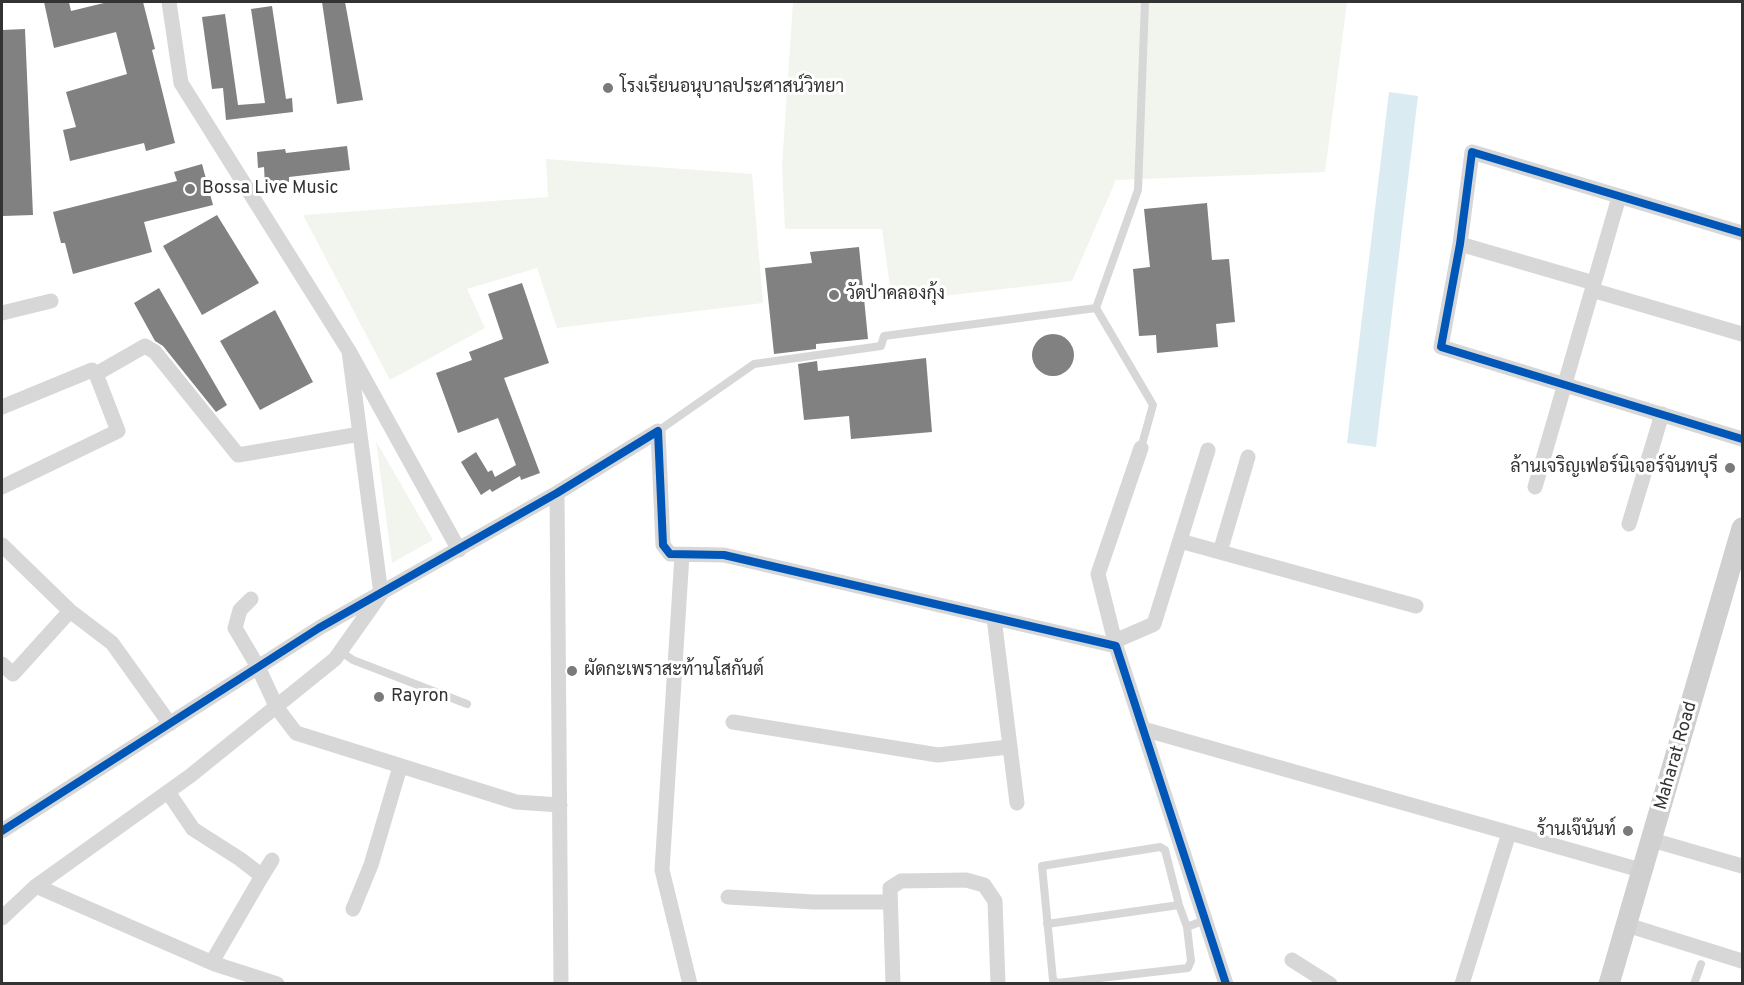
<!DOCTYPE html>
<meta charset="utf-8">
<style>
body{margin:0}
#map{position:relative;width:1744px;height:985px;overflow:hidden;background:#fff;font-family:Overpass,sans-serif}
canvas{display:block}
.frame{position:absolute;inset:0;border:3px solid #333;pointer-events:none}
</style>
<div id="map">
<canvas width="1744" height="985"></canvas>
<div class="frame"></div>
</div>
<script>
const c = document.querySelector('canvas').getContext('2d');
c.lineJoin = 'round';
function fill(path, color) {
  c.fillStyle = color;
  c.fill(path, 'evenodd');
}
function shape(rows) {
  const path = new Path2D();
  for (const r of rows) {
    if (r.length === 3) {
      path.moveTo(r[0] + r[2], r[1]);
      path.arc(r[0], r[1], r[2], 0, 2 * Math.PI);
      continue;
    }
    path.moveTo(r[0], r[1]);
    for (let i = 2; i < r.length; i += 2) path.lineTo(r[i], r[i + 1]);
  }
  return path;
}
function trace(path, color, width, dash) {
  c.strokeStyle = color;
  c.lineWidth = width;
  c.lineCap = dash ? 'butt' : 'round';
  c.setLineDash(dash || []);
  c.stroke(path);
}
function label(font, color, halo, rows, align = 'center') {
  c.font = font + ' Overpass,Sarabun,sans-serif';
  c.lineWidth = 6;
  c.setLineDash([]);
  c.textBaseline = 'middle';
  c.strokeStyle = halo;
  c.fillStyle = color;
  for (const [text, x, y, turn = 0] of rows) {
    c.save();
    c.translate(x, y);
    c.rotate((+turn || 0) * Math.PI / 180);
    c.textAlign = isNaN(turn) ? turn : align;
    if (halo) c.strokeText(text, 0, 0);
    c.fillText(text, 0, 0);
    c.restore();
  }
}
fill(shape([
 [793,2,1347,2,1325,172,1116,180,1072,281,892,302,882,229,785,229,782,166],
 [546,159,752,174,763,303,557,328,537,268,467,289,485,328,390,380,303,215,548,197],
 [376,441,433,540,392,563]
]), '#f2f5ed');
fill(shape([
 [1389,92,1418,96,1376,447,1347,443]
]), '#dbebf2');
fill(shape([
 [44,2,69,2,71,11,108,2,143,2,155,49,152,50,175,143,146,151,144,143,70,161,63,130,76,127,66,92,127,74,116,32,54,48],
 [322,2,345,2,363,100,337,104],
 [272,6,286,99,292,98,293,112,226,120,223,88,212,89,202,17,225,14,238,105,265,103,251,9],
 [25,29,33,215,3,216,2,30],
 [347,146,350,170,289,177,289,182,265,185,264,167,258,168,257,152,285,149,286,153],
 [202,164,213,205,144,222,152,252,73,274,65,243,61,243,53,212,177,181,174,172],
 [1207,203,1212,260,1229,259,1235,322,1216,324,1218,347,1157,353,1156,335,1139,336,1133,269,1150,267,1144,209],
 [217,215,259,283,202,315,163,246],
 [859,247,868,339,816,344,816,349,774,354,765,268,812,263,810,252],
 [522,283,549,363,504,378,540,473,521,480,520,476,492,492,490,489,481,495,461,462,476,452,488,472,492,470,495,477,516,465,498,418,458,433,436,373,472,360,469,352,503,339,488,294],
 [159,288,227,405,216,412,163,346,155,341,134,303],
 [275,310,313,382,260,410,220,341],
 [1053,355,21],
 [926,358,932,432,851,439,849,416,804,420,798,364,817,361,818,371]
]), '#818181');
trace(shape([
 [1096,308,1138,190,1145,2],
 [658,431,754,364,881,346,884,336,1096,308,1153,405,1141,448],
 [340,651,353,660,467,704],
 [1179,905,1165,850,1160,847,1042,866,1053,980,1057,983,1188,968,1191,961,1187,927,1205,920],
 [1047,924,1179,905,1187,927],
 [1694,984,1701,964]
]), '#d7d7d7', 8);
trace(shape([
 [169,2,181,83,349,351,459,550],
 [1742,233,1472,152,1460,244,1441,347,1742,439],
 [1460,244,1594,283],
 [1592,290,1742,334],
 [2,313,51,301],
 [2,407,92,370,96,374,145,346,155,352,238,455,360,434],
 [2,487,118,431,96,374],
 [1535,487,1619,197],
 [557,493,561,984],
 [1629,524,1662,414],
 [1180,541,1416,606],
 [2,545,70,611,112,643,170,724],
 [1220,552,1248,457],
 [682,555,662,870,690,984],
 [251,599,240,610,235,628,258,667,277,708,296,733,516,802,560,805],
 [994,618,1017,803],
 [1115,641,1154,624,1208,450],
 [1116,646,1098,574,1141,448],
 [2,664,13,674,70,611],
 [733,722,938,755,1008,747],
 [1143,729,1644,871],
 [168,792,193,829,240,859,262,876,212,962],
 [2,831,319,628,557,493,658,431,663,545,670,554,724,555,1116,646,1226,984],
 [1652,840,1742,866],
 [262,876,272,860],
 [36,886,215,964,277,984],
 [728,897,814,902,890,902],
 [353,909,371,865,400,767],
 [2,918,36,886,190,776,335,659,381,594,349,351],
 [1627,925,1742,961],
 [1292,960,1330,984],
 [893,984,890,888,901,881,966,880,984,885,995,901,998,984],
 [1462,984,1509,833]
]), '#d7d7d7', 15);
trace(shape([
 [1609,984,1742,528]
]), '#d0d0d0', 21);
trace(shape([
 [1742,233,1472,152,1460,244,1441,347,1742,439],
 [2,831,319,628,557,493,658,431,663,545,670,554,724,555,1116,646,1226,984]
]), '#0057b8', 8);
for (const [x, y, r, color] of [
 [608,88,6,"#7a7a7a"],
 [190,189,6,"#7a7a7a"],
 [834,295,6,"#7a7a7a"],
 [1730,468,6,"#7a7a7a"],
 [572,671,6,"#7a7a7a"],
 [379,697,6,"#7a7a7a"],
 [1628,831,6,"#7a7a7a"]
]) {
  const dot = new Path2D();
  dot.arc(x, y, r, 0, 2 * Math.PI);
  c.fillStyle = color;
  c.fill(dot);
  trace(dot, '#fff', 2);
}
label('18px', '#333', '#fff', [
 ["โรงเรียนอนุบาลประศาสน์วิทยา",620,88],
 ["Bossa Live Music",202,189],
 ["วัดป่าคลองกุ้ง",846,295],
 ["ล้านเจริญเฟอร์นิเจอร์จันทบุรี",1718,468,"right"],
 ["ผัดกะเพราสะท้านโสกันต์",584,671],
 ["Rayron",391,697],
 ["ร้านเจ๊นันท์",1616,831,"right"]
], 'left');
label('18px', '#333', '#fff', [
 ["Maharat Road",1677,756,-74]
]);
</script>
